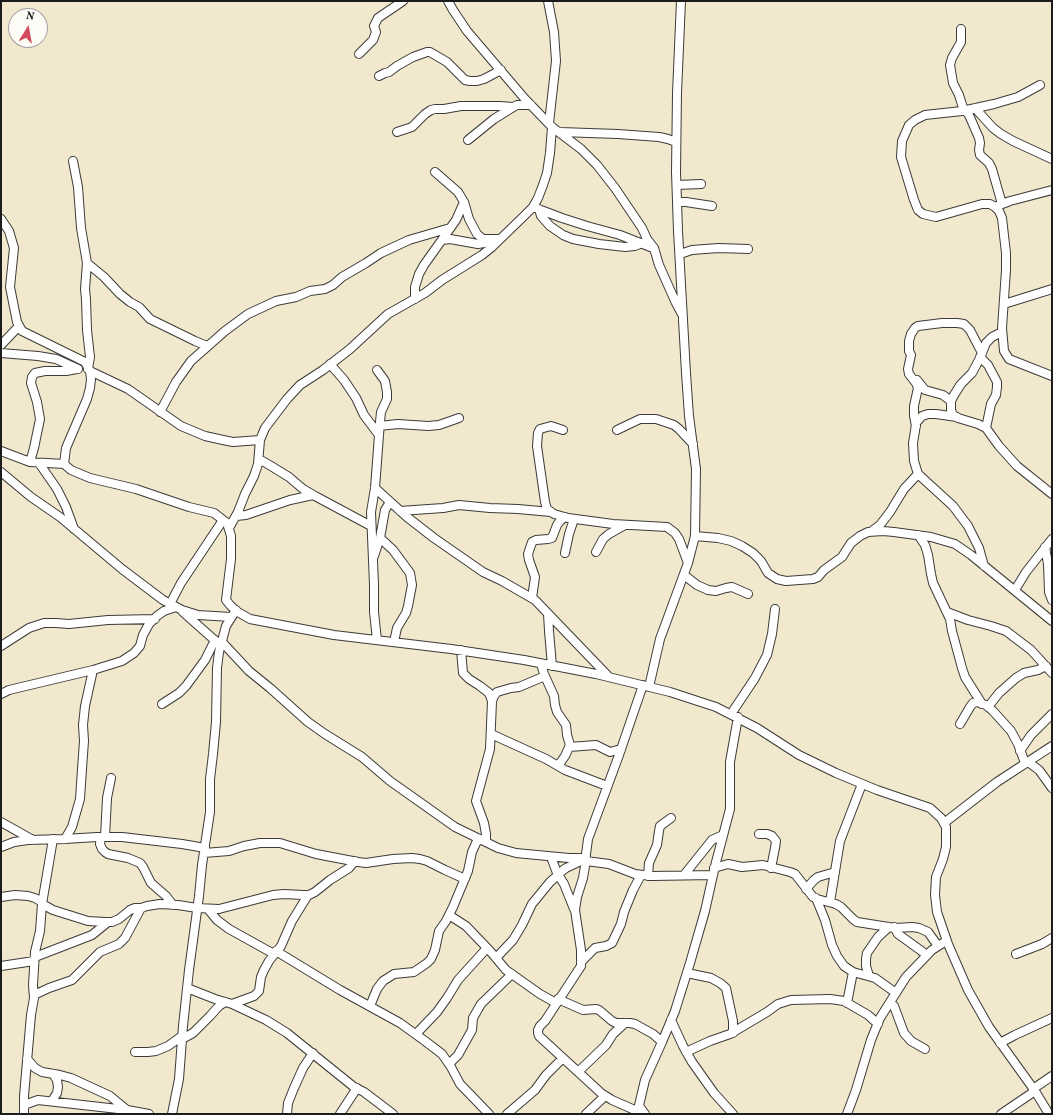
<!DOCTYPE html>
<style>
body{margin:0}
#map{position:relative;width:1053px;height:1115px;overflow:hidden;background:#f2e8ce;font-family:Vollkorn,serif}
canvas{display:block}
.frame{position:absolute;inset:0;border:2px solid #1c1c1c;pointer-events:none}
.north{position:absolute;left:8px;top:8px;width:40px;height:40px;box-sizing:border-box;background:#fdfcf7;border:1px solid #a3a29f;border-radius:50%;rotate:11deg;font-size:11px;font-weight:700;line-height:16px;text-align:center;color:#1c1c1c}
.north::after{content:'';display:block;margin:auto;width:14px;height:18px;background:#d1495b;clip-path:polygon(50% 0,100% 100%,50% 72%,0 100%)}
</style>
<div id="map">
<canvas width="1053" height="1115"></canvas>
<div class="frame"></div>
<div class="north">N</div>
</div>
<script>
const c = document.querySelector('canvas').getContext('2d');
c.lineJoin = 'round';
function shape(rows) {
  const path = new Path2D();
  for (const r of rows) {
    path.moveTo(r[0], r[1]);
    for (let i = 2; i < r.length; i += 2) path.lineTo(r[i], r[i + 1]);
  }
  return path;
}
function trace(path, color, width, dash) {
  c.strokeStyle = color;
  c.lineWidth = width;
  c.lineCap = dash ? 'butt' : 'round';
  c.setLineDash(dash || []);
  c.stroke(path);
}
const minor = shape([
 [448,1,453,10,467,31,525,99,552,127,581,149,597,165,615,188,642,228,647,239,654,248,659,265,676,303,682,314],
 [548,1,554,32,556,61,549,123],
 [961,29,961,42,952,58,950,65,953,83,959,95,964,111],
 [359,54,373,40,376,32,374,26,378,18,403,1],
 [379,76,385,73,389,72,397,66,413,57,427,52,430,52,447,62,465,80,470,81,477,81,484,79,501,70],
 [1040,85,1018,97,994,104,962,111,925,115,915,120,909,125,902,141,901,157,914,200,918,210,923,214,936,217,982,204,990,204,995,207,999,211,1002,218,1006,253,1006,270,1002,328,1004,351,1009,359,1052,376],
 [975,108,993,128,1001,134,1013,141,1052,159],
 [965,110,969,115,979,138,980,143,979,150,980,155,989,163,992,169,1002,204],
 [397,132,412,127,425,114,431,110,435,109,444,109,461,106,500,106,513,107],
 [560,132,618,134,659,137,668,139,676,142],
 [468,140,494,119,510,109,517,105,531,105],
 [73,161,78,187,81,228,87,263,85,289,86,299,87,330,90,357,88,369],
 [435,172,458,192,464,202,469,219,477,234,483,239,499,239],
 [677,185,701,184],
 [677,202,686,202,712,206],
 [997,206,1010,201,1052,190],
 [533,207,562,218,587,226,620,235,653,248],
 [539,209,541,216,550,226,563,235,573,239,599,244,625,247,635,246,642,243],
 [1,219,9,231,14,248,10,287,17,322,22,331,85,362,90,371,91,379,90,388,87,399,66,448,64,464,71,470,90,478,136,489,189,507,214,513,227,523,231,536,231,559,226,600,230,605,236,611,250,619,334,635,451,649,524,660,596,674,670,692,716,707,757,728,799,755,836,773,877,790,930,808,941,818,946,827,946,847,943,859,936,877,935,895,937,912,948,944,968,990,989,1027,1035,1091,1049,1114],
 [442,240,450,239,478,244,484,243,489,240],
 [680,254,692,250,705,249,719,248,748,249],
 [87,263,104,277,120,294,130,302,139,307,150,319,195,341,207,346],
 [415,299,415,287,419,274,424,265,456,220,464,202],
 [1004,304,1052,289],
 [1002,332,992,337,986,343,980,358,972,373,961,384,954,395,951,401,951,410,953,415,958,418,978,424,986,428,999,446,1017,466,1052,494],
 [1,345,19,326],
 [1,353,38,356,56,359,78,369],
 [980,357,988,365,997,382,997,387,996,395,991,404,986,428],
 [330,364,344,380,356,398,364,415,379,435],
 [90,371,128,389,181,426,205,436,223,440,233,442,260,440],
 [917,380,925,390,943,395,951,401],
 [160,412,176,382,191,361,225,331,248,314,276,301,296,297,310,291,325,289,333,285,342,277,366,263,381,253,409,240,450,228],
 [957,417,936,414,928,414,922,416,916,423,915,431,913,443,914,461,918,474,953,506,968,526,979,548,984,566],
 [379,426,398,424,428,426,439,425,459,418],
 [916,426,914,416,914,406,918,388,916,383,909,374,908,369,911,355,909,351,909,341,911,334,915,328,918,326,942,323,957,323,964,324,970,330,982,353],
 [563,430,551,426,540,429,538,433,537,446,545,502,547,509,554,514,568,518,613,524,667,527,675,533,679,539,688,563],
 [617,430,640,419,656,419,674,425,679,429,693,444],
 [1,451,30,462,64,464],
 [259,459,271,466,289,477,303,489,315,496,371,526],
 [30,462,34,448,40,419,37,402,31,383,32,377,35,373,45,371,66,371,77,369],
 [39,463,57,489,66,507,74,529],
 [1,472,31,497,60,517,122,569,163,600,182,610,198,615,231,617],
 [375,488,407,517,434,538,483,572,502,581,535,600,609,677],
 [400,511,443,508,459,505,490,508,518,509,551,512],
 [236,516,246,515,290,500,313,495],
 [229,528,238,512,245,494,254,476,258,464,260,440,265,428,287,399,300,385,323,370,350,349,388,314,425,293,442,280,482,255,492,247,524,216,533,207,538,198,543,185,547,173,550,153,552,127],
 [872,531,880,525,890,512,904,489,918,474],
 [918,535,925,545,928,555,931,574,933,583,950,619,952,631,962,668,965,677,982,704],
 [695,536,718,538,731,541,742,546,753,553,761,561,768,573,777,579,786,581,813,579,818,577,824,570,842,557,851,543,860,536,868,532,883,531,894,532,931,537,955,544,971,555,1052,621],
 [380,538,393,550,410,573,412,585,408,606,406,613,397,628,394,642],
 [1045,547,1048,564,1049,592,1052,600],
 [596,552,603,539,609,534,625,525],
 [565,553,569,534,574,519],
 [374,556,380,538,385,510,390,502],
 [684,575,697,585,708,590,716,591,726,588,732,587,748,594],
 [1015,590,1026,572,1052,539],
 [532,598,535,577,529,560,528,554,532,542,536,540,548,539,552,538,557,525,560,521,565,517],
 [170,604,181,583,223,520],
 [183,612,219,644],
 [947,612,968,620,991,626,1006,631,1031,650,1052,673],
 [548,614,549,631,552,666],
 [377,640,374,612,374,585,371,512,375,488,380,422,381,412,387,399,387,392,385,381,377,370],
 [221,641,249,671,270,688,308,722,325,734,362,757,390,781,455,827,498,848,516,853,569,858,586,858],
 [1,646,29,628,44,623,56,623,69,624,108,620,155,619],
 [461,650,463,673,469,679,480,686,489,693,492,701,490,749,476,801,484,823,486,834,486,842],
 [541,664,544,674,554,696,555,705,557,712,566,725,567,735,570,745,565,756,558,766],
 [649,687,660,639,688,563,695,536,696,469,689,416,686,373,678,231,676,172,677,93,681,1],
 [1,694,9,690,93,670,122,661,134,653,140,646,143,635,149,624,157,616,164,611,176,607],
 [492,701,494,696,497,692,511,688,519,687,545,676],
 [162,704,179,693,186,686,205,660,215,640],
 [988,707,999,693,1016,678,1024,673,1038,670,1046,666],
 [731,714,755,678,767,655,772,634,775,609],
 [960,724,970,707,973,703,977,702,986,705,993,711,1011,731,1018,744,1025,763],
 [491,734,546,759,565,770,607,786],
 [569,747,596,745,610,752,621,749],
 [1020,751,1031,735,1052,714],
 [1028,762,1039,770,1052,788],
 [1,822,33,840],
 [944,823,997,782,1052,746],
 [759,834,767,834,772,836,776,841,775,848,771,868],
 [101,837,100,844,102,849,105,852,108,854,128,858,140,863,143,867,151,883,166,896,173,905],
 [105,837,107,798,111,778],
 [65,839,72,827,80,799,82,769,84,741,83,725,85,706,93,670],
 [1,847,14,842,28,840,65,839,97,837,122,837,182,844,205,848],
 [204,853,229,851,244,846,260,843,280,843,316,854,358,862,366,863,393,859,412,858,420,859,427,861,445,870,465,879],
 [551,857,557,873,564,884,574,909],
 [586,861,609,864,635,874,652,876,713,875],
 [714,868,728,864,742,867,763,865,790,872,795,874,813,897,817,899,836,904,841,907,853,919,857,922,895,928,912,927,919,928,928,932,938,946],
 [558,874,566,868,583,860],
 [684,875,712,840,723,835],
 [648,876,649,863,657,845,659,831,660,826,671,818],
 [806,889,814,880,818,877,835,872],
 [1,897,15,895,28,896,35,898,42,902],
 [816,898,825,920,832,945,837,956,844,966,853,972,875,978,896,993],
 [830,902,840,841,862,784],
 [42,904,53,910,88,921,105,922,112,922,119,919,130,910,135,908,142,908],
 [208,909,217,920,229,929,274,954],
 [449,915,466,926,490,951,506,970,540,994,556,1003],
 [894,927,898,934,905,939,927,955],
 [276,951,340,990,400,1023,425,1041,442,1054,451,1067,460,1084,489,1114],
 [1016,954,1042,944,1052,938],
 [35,957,92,935,108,922],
 [496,958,513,940,522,925,532,904,550,882,558,875],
 [581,962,595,948,606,946,612,943,621,924,624,912,633,890,641,875],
 [1,966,34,961],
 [687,973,711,978,720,983,726,988,733,1021,733,1033],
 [869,976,866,966,866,959,867,953,878,937,889,927],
 [187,988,215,999,232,1004,266,1020,287,1033,354,1087,364,1092,393,1114],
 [34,995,49,988,72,980,100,952,119,944,125,938,141,908,147,906,160,904,178,905,197,908,219,909,273,895,284,894,303,895,309,895,315,892,330,880,349,868,355,861],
 [558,999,583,1010,596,1009,599,1010,612,1021,616,1023,630,1023,635,1024,653,1034,662,1042],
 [847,1003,853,972],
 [890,1003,894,1006,904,1033,911,1041,925,1049],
 [232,1004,254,996,259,991,261,977,264,970,269,961,281,946,292,921,308,895],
 [370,1006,377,989,383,981,394,974,414,972,427,963,431,959,435,950,439,931,446,921,453,907,468,871,472,852,476,843,480,839],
 [671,1020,683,1046,692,1062,714,1093,733,1114],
 [416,1034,437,1012,447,998,458,980,487,948],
 [182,1039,193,1033,210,1016,219,1006,225,1002],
 [1000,1043,1015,1035,1052,1018],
 [135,1052,148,1052,156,1051,168,1046,182,1036],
 [686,1052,710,1041,730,1034,767,1012,778,1004,791,1000,830,999,844,1001,868,1015,878,1024],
 [27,1059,35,1068,42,1072,60,1075,71,1078,110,1096,127,1110],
 [449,1064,458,1055,472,1030,473,1018,481,1004,512,974],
 [578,1072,606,1045,613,1034,625,1023],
 [1033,1089,1052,1076],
 [52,1101,57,1093,58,1087,57,1080,53,1074],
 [24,1105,38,1100,47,1101,127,1110,149,1114],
 [639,1106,645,1114],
 [637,1111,612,1100,601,1093,539,1036,538,1033,538,1030,540,1026,545,1021,581,966,581,950,575,910,577,897,583,878,585,866,586,854,588,839,619,755,643,685],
 [24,1114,24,1096,31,1015,34,998,33,985,35,952,40,931,42,904,53,839],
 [172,1114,179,1079,183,1026,189,970,199,896,202,865,210,812,210,779,213,754,216,722,217,668,219,652,226,626,236,610],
 [287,1114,288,1103,294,1088,303,1068,313,1053],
 [340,1114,357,1088],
 [507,1114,535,1090,546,1075,563,1058],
 [586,1114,605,1096],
 [637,1114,645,1080,662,1042,675,1011,690,963,705,911,715,866,730,809,730,762,738,717],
 [847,1114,856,1090,871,1040,880,1018,906,977,932,950,943,943],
 [1001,1114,1035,1091]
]);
trace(minor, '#3c3b37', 10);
trace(minor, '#fff', 8);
</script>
